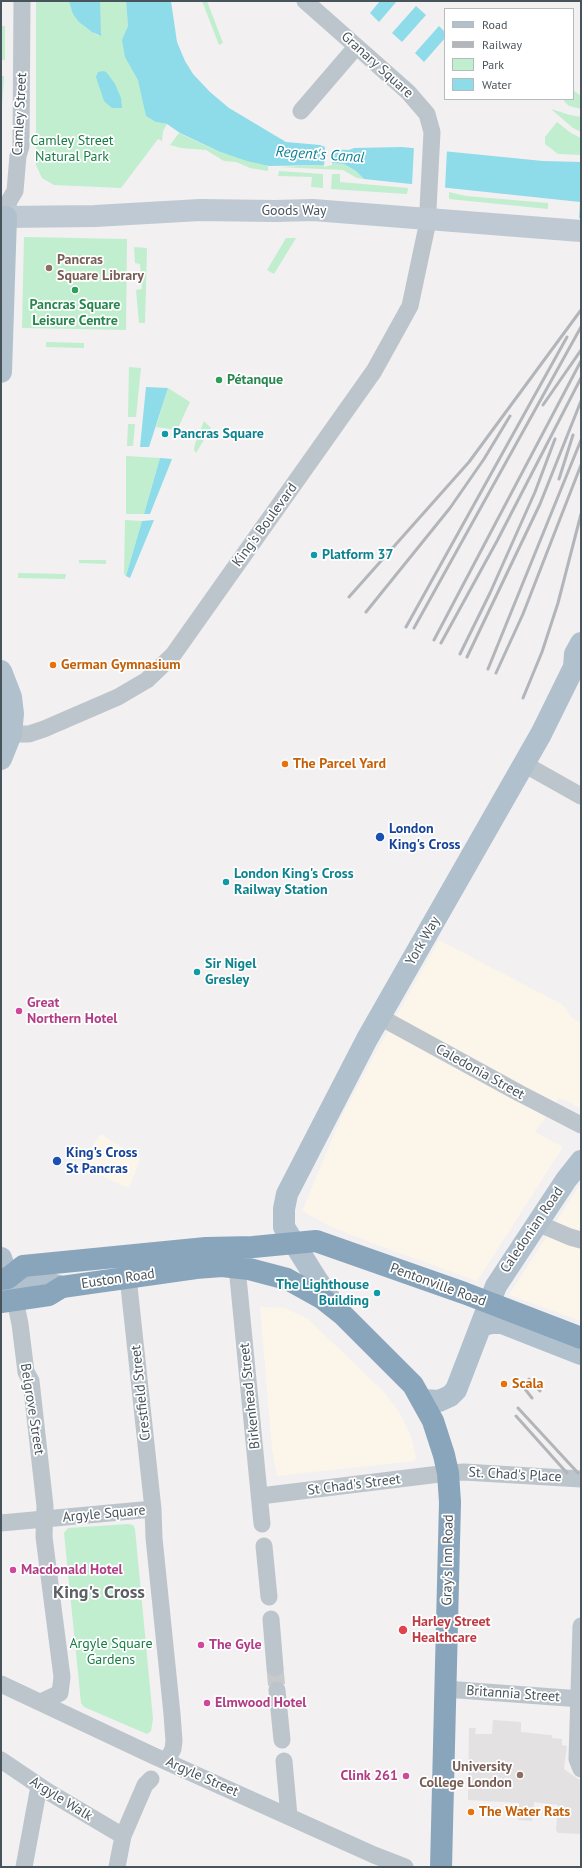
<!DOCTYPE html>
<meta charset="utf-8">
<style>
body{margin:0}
#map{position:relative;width:582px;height:1868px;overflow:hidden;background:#f2f0f0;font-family:"PT Sans",sans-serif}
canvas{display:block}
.frame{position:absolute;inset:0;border:2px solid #48545c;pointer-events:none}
.legend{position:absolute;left:444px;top:8px;width:130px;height:92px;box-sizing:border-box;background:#fff;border:1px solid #b6bbbe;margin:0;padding:5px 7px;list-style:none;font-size:12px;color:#48545c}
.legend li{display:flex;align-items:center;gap:8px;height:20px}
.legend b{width:20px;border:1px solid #b6bbbe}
</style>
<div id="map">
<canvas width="582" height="1868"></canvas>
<div class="frame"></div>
<ul class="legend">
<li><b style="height:5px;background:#b0c0cd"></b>Road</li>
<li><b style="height:5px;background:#b2b5ba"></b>Railway</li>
<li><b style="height:11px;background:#c0eecf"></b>Park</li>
<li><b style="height:11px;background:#8edbe9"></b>Water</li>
</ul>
</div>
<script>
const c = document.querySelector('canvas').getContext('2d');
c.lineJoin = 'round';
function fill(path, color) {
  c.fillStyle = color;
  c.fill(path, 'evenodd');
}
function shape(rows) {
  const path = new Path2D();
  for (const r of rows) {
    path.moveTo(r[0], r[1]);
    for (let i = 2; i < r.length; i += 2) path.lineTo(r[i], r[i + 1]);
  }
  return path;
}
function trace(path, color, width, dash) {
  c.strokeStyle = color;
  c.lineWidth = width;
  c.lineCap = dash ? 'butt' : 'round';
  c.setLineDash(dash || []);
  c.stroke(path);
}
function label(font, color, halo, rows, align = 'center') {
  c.font = font + ' "PT Sans",sans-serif';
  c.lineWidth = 3.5;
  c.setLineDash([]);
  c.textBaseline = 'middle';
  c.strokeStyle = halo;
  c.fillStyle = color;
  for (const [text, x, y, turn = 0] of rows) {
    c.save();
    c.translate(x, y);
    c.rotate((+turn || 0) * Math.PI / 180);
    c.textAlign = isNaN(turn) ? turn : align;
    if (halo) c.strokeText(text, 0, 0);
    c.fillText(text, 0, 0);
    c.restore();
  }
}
fill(shape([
 [439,940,563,1005,571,1017,581,1023,581,1108,559,1098,535,1132,563,1147,477,1281,369,1242,332,1227,302,1211,341,1118,369,1065],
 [101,1134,140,1159,129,1188,79,1166],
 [581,1183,581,1321,509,1295],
 [260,1307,285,1308,308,1319,384,1392,399,1412,411,1436,416,1458,414,1461,277,1476,272,1449]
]), '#fcf5ea');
fill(shape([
 [493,1720,521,1722,521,1732,550,1735,552,1735,552,1738,562,1739,562,1745,567,1746,564,1769,581,1781,581,1834,558,1833,556,1830,558,1805,534,1802,532,1821,518,1820,519,1803,468,1800,469,1728,476,1728,475,1734,492,1734]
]), '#e3e1e1');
fill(shape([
 [36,1,69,1,85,27,99,36,99,1,126,1,128,26,126,31,156,122,167,124,163,131,162,141,158,139,121,188,54,185,42,178,36,165],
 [202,1,207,1,223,43,219,45],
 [1,26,5,26,5,60,1,60],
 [1,76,4,76,4,79,1,120],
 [573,90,581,96,581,109,569,106,564,101,564,99,573,99],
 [551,109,570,115,581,117,581,132,573,128],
 [557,122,571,133,581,138,581,155,558,154,545,144,545,137],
 [179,133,215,150,268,166,268,171,250,168,236,162,224,161,206,150,181,148,170,145],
 [331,163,344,164,356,171,364,179,357,178,343,170,279,167,323,165],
 [279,171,323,174,323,188,311,187,312,177,278,176],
 [332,174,340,174,340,182,408,188,407,194,331,189],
 [449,192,466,196,548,203,548,209,449,199],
 [24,237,127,239,126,330,22,328],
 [286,238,296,238,274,274,267,270],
 [134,247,147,248,145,323,139,323,136,290,142,289,140,264,135,263],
 [46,342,84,343,84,348,46,347],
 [129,367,141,368,136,417,128,417],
 [168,388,190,402,177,430,156,427],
 [204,421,211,428,196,453,194,450,195,444],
 [128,424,135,424,133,446,127,446],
 [126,456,160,458,144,514,126,514],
 [125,520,142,521,126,576,124,574],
 [79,560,106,560,106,564,79,563],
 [18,573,66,574,65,579,18,578],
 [128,1524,133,1525,135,1529,153,1719,151,1731,147,1734,84,1707,81,1703,64,1533,68,1528]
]), '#c0eecf');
fill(shape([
 [69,1,100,1,101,36,92,32,79,22,73,14],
 [126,1,171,1,177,42,185,61,193,74,210,92,229,108,286,142,320,145,330,149,349,150,354,148,402,147,543,161,581,162,581,219,579,218,580,202,364,179,356,171,344,164,331,163,323,165,269,166,247,161,218,151,180,133,167,124,156,122,146,116,138,80,125,57,122,40,128,26],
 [380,1,397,1,379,22,370,13],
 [416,6,426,15,402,42,392,33],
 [439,26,445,32,445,38,424,62,415,53],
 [104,71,107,73,115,84,121,98,122,108,112,108,104,101,96,77,98,72],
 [146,387,168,388,149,447,140,447],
 [160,458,172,459,150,514,144,514],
 [154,520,144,544,130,578,126,576,142,521]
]), '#8edbe9');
fill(shape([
 [325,145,333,148,332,165,324,167],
 [414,146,447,150,445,189,412,185]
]), '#f2f0f0');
trace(shape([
 [275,1668,277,1690]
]), '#c8c9cb', 17, [17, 8]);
trace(shape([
 [305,1,408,92,427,114,432,132,428,209],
 [301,111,356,47],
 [6,217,9,201,15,191,18,156,21,146,22,1],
 [11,734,29,734,44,729,118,697,147,680,173,655,374,371,410,306,427,226],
 [524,764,581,796],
 [380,1017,519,1093,581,1125],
 [537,1223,570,1237,581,1240],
 [237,1267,262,1524],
 [128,1277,153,1509,154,1538,172,1714,174,1741,173,1749,167,1761],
 [15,1300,20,1324,26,1372,31,1381,45,1506,44,1537,62,1677,60,1693,41,1702],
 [260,1496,448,1473,464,1472,581,1479],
 [1,1523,153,1509],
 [264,1546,269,1597],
 [271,1619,275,1668],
 [581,1626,577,1759,581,1769],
 [1,1684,154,1756,374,1855,405,1867],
 [445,1689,581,1699],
 [277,1690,282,1740],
 [1,1760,47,1791,123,1836],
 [284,1761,289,1816],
 [24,1867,39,1786],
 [117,1867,123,1836,145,1785,151,1779]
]), '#bcc5cc', 17);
trace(shape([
 [6,217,95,216,200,210,275,211,313,210,581,231]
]), '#bec9d3', 22);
trace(shape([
 [1,217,6,217,1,372],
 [1,671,11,697,13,714,11,734,1,759],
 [1,1258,13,1292],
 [8,1278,24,1285,47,1283,62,1287],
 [337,1309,317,1280,284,1227,284,1209,287,1194,367,1039,541,734,574,667,575,654,581,643],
 [481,1326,491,1323,502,1323,581,1354],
 [422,1400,439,1401,450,1396,456,1390,496,1286,566,1180,581,1161]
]), '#b0c0cd', 22);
trace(shape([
 [1,1279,8,1278,23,1266,206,1248,253,1247,316,1241,464,1293,581,1338],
 [1,1302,49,1295,62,1287,196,1268,222,1266,249,1269,287,1279,323,1299,342,1314,413,1385,433,1421,444,1455,448,1473,450,1502,441,1867]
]), '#89a5bc', 22);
trace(shape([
 [543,405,581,350],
 [559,479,573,435],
 [349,597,469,462,581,310],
 [366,612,450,508,484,459,510,416],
 [406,627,567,337],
 [414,628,581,327],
 [434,640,581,361],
 [441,643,497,541,581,378],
 [460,654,490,593,535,492,555,439],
 [467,657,540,504,581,401],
 [488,669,581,440],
 [496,673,523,614,581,465],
 [523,698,542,652,558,603,581,514],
 [529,1379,540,1391],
 [525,1389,532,1398],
 [518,1408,578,1473],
 [516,1416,567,1473]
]), '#b2b5ba', 3);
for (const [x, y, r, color] of [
 [49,268,4,"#8d6e63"],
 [75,290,4,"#2e9e5b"],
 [219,380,4,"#2e9e5b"],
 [165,434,4,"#0f9aa8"],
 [314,555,4,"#0f9aa8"],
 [53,665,4,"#e8710a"],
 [285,764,4,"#e8710a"],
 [380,837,5,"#1a4fb4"],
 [226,882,4,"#0f9aa8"],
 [197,972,4,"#0f9aa8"],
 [19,1011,4,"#d1479c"],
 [57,1161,5,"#1a4fb4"],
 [377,1293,4,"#0f9aa8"],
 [504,1384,4,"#e8710a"],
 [13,1570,4,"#d1479c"],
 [403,1630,5,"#e0444e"],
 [201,1645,4,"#d1479c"],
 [207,1703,4,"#d1479c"],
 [520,1775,4,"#8d6e63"],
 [406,1776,4,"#d1479c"],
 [471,1812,4,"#e8710a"]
]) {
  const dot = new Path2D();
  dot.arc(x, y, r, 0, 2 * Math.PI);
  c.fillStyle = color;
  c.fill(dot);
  trace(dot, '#fff', 1.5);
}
label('14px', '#48545c', '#fff', [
 ["Granary Square",377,65,42],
 ["Camley Street",20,114,-87],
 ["Goods Way",294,211],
 ["King's Boulevard",265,525,-54],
 ["York Way",423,941,-60],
 ["Caledonia Street",480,1072,29],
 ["Caledonian Road",532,1230,-56],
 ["Euston Road",118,1279,-8],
 ["Pentonville Road",438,1285,20],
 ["Crestfield Street",141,1393,-96],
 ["Birkenhead Street",250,1396,-96],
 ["Belgrove Street",32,1409,81],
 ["St. Chad's Place",515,1475,3],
 ["St Chad's Street",354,1485,-7],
 ["Argyle Square",104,1514,-5],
 ["Gray's Inn Road",448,1560,-89],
 ["Britannia Street",513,1694,4],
 ["Argyle Street",202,1777,24],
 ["Argyle Walk",61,1799,32]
]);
label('14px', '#1a7c46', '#fff', [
 ["Camley Street",72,141],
 ["Natural Park",72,157],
 ["Argyle Square",111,1644],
 ["Gardens",111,1660]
]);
label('bold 14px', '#785e54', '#fff', [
 ["Pancras",57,260],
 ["Square Library",57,276],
 ["University",512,1767,"right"],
 ["College London",512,1783,"right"]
], 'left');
label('bold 14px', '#27864d', '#fff', [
 ["Pancras Square",75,305],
 ["Leisure Centre",75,321],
 ["Pétanque",227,380,"left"]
]);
label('bold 14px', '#0d838f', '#fff', [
 ["Pancras Square",173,434],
 ["Platform 37",322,555],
 ["London King's Cross",234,874],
 ["Railway Station",234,890],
 ["Sir Nigel",205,964],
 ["Gresley",205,980],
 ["The Lighthouse",369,1285,"right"],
 ["Building",369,1301,"right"]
], 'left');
label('bold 14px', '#c56008', '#fff', [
 ["German Gymnasium",61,665],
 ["The Parcel Yard",293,764],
 ["Scala",512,1384],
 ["The Water Rats",479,1812]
], 'left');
label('bold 14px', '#164399', '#fff', [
 ["London",389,829],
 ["King's Cross",389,845],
 ["King's Cross",66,1153],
 ["St Pancras",66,1169]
], 'left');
label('bold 14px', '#b23c85', '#fff', [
 ["Great",27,1003],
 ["Northern Hotel",27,1019],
 ["Macdonald Hotel",21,1570],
 ["The Gyle",209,1645],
 ["Elmwood Hotel",215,1703],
 ["Clink 261",398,1776,"right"]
], 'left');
label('bold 14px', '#be3a42', '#fff', [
 ["Harley Street",412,1622],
 ["Healthcare",412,1638]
], 'left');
label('italic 15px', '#118297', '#fff', [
 ["Regent's Canal",320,155,4]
]);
label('bold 18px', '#5c6064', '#fff', [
 ["King's Cross",99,1593]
]);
</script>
